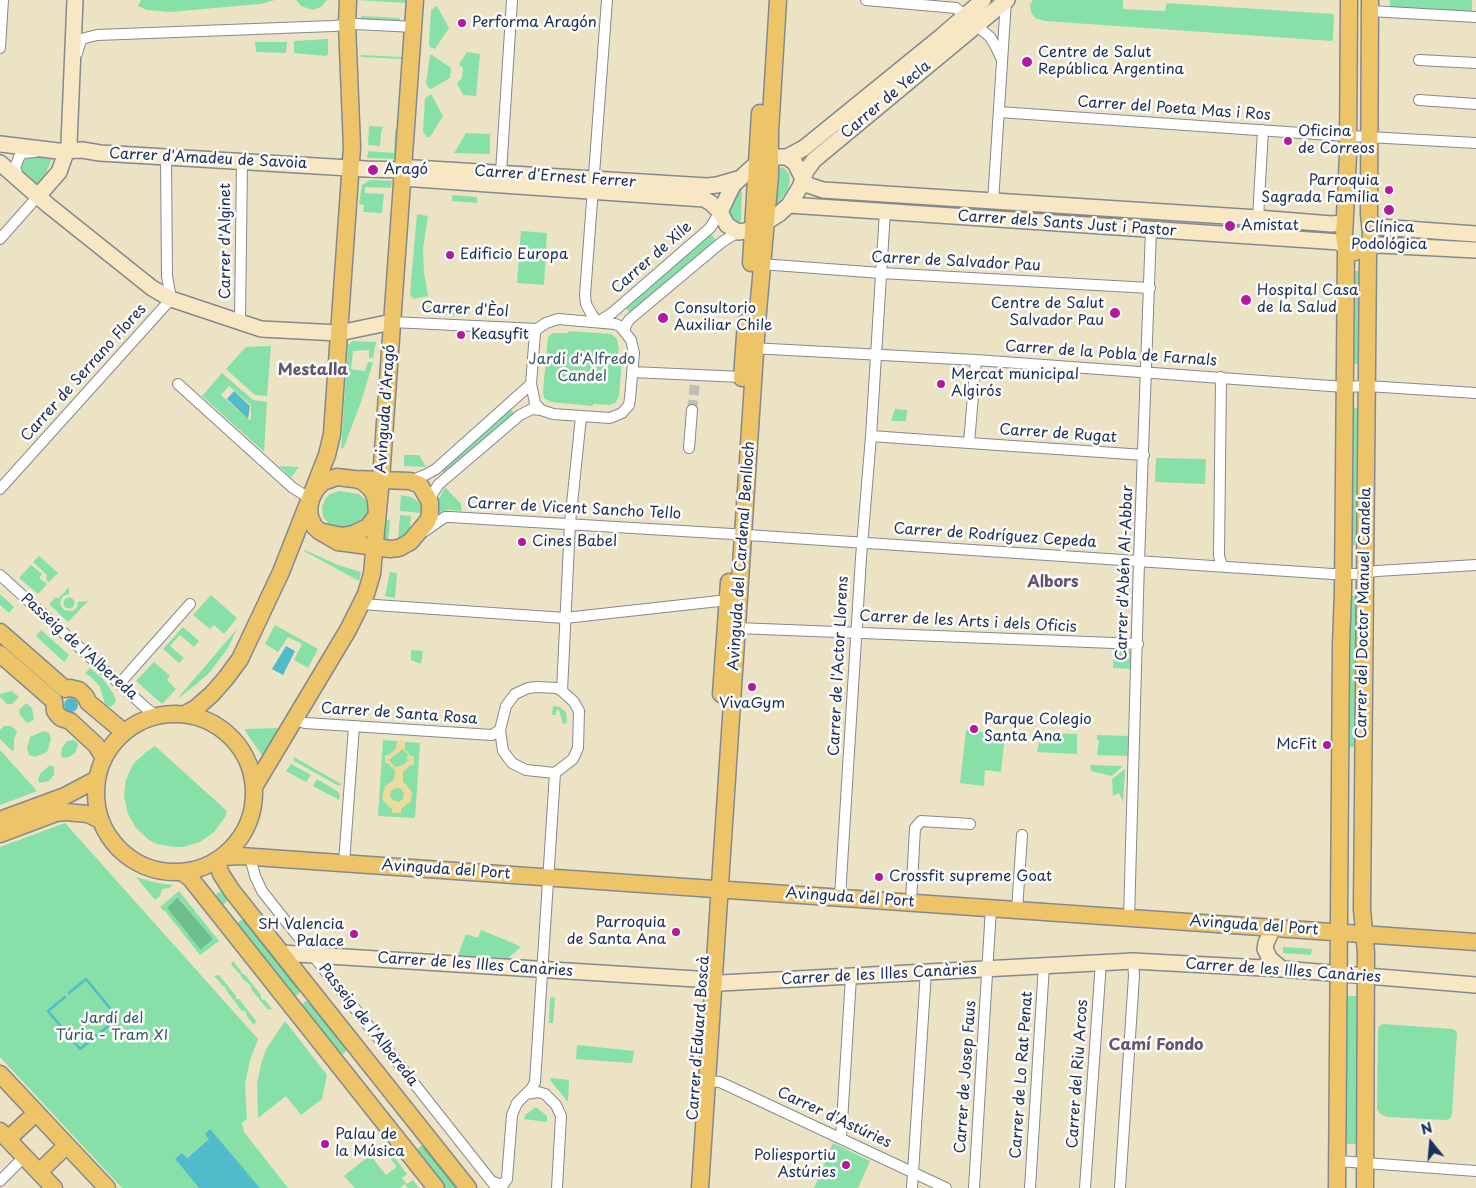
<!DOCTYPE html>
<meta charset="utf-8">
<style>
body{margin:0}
#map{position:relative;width:1476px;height:1188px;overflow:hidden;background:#ece3c4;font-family:"Playpen Sans",sans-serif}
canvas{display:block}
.north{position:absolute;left:1406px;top:1118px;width:50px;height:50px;-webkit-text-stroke:4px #fdfcf7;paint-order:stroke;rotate:343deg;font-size:14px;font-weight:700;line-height:20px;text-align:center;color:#1b2f5e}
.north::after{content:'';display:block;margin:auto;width:18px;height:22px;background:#1b2f5e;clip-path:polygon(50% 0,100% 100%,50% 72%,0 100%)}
</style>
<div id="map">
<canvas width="1476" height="1188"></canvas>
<div class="north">N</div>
</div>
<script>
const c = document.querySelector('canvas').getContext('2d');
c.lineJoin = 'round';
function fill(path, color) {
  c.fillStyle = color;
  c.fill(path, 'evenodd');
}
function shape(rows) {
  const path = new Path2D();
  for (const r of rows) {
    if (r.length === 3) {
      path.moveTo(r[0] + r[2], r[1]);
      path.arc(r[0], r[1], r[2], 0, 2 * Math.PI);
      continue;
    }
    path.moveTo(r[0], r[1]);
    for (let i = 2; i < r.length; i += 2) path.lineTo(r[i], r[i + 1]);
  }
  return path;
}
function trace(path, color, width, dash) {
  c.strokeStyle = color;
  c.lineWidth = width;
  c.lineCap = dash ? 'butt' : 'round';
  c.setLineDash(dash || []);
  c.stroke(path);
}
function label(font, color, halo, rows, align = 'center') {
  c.font = font + ' "Playpen Sans",sans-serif';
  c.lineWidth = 5;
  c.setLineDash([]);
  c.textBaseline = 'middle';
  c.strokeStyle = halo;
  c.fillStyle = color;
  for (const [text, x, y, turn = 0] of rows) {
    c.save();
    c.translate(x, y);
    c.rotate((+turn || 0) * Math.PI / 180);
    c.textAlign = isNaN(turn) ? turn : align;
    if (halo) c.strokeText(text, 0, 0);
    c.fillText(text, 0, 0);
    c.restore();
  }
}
fill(shape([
 [141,0,275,0,260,4,170,12,147,10,138,6],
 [296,0,327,0,321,7,313,10,301,6],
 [357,0,406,0,406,3],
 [1033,0,1123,0,1123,9,1165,11,1167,3,1333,14,1334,16,1333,39,1332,41,1045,21,1035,18,1031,12,1030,5],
 [1390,0,1472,0,1472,12,1390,7],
 [437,6,449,28,435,49,430,47,429,44,431,10],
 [361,16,400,18,399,21,361,19],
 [328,39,328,54,326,56,294,53,294,41],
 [255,42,287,42,286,53,256,52],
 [467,52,480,54,476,96,463,95,457,83,462,78,463,68,459,64],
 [361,55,402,57,402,59,361,57],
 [430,55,432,55,451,68,450,78,431,89,428,87,426,84],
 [431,94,443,116,430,137,427,137,423,132,425,98],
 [369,126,383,127,381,133,380,146,368,145],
 [395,129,400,129,397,159,367,158,368,151,394,153],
 [466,133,490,134,490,154,454,153],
 [28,156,52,158,46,173,36,185,22,174,21,170,22,162],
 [783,167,789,174,790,181,787,191,776,205,778,168],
 [370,180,392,181,391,188,365,187,365,193,384,194,382,213,363,212,364,205,359,204,362,185],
 [742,187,741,221,738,223,731,218,729,210,736,193],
 [452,195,477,197,477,203,452,201],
 [417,214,428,216,423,248,424,272,428,296,414,299,411,296,410,293],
 [521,231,547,233,544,285,517,283],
 [711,234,716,240,630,313,625,307],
 [1352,271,1362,271,1362,363,1351,364],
 [433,304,442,311,449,312,459,310,466,304,470,305,468,316,426,313,425,309],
 [569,331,611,334,617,339,619,350,618,350,618,358,622,359,619,396,615,403,609,405,593,404,593,406,551,402,544,398,543,391,548,337,553,333,568,333],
 [353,341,376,342,373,358,369,358,369,350,353,351,351,369,365,371,368,362,373,362,362,399,344,447,341,449,348,345],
 [271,346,267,396,255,395,226,369,246,347],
 [222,373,253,400,267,402,264,452,202,396],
 [229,386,251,405,251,418,249,420,221,395],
 [1353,408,1362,409,1361,545,1350,545],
 [510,409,514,413,444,474,441,469],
 [895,409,907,410,906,421,891,421],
 [404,455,419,455,426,467,404,466],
 [1156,458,1206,459,1205,484,1155,482],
 [279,466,299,467,291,477],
 [445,487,461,504,462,511,449,510,439,512,438,501],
 [339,491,359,494,369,503,370,514,353,530,332,527,323,517,322,507,326,498,330,494],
 [401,495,411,497,419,502,423,509,424,519,420,526,406,538,398,541,400,515,411,516,410,530,415,530,420,525,421,513,400,511],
 [385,520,390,520,388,541,385,541,383,538],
 [305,550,338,565,361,572,359,581,304,551],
 [39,556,58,573,49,582,46,580,47,575,33,562],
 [31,565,42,574,39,578,47,584,38,594,19,578],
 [390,572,397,573,395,598,385,596],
 [69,587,69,594,63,596,60,602,61,606,64,610,73,611,77,607,78,602,88,601,68,622,49,604,56,597,58,599],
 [0,594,14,607,9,613,0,605],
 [211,595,237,618,224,634,214,625,210,629,193,615],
 [1349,596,1359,596,1359,747,1348,747],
 [69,603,5.5],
 [275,625,318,649,308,668,294,660,302,644,288,637,278,652,265,644],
 [183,627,199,641,194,647,180,635,170,646,184,658,179,663,163,649],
 [237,629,228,648,209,673,193,687,177,699],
 [41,630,69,655,64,662,36,636],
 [411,650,423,651,421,664,411,660],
 [1114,651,1132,651,1131,669,1113,668],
 [154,662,170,676,167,680,176,689,162,704,136,681],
 [90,668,103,679,113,693,116,701,111,707,105,704,100,687,91,677,85,673],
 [12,691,19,697,12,704,7,704,0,697,0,694],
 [26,703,32,708,34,720,27,723,20,715,19,710],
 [553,706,560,707,566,712,567,723,563,724,559,710,557,710,555,715,552,715],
 [4,726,11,726,17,731,14,740,14,750,12,751,0,739,0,730],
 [281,728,263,757,244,729],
 [966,730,1005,735,1001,772,985,770,984,786,960,783],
 [44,731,49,733,51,739,47,752,35,757,29,755,27,749,30,737],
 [1041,733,1077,734,1077,754,1037,752],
 [1097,735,1130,736,1130,756,1097,755,1099,740,1097,740],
 [74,740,77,742,78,745,75,753,69,757,63,758,61,755,62,748,67,741],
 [383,740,420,743,415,818,378,816],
 [155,746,227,811,225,817,214,832,200,842,183,847,174,847,157,844,149,840,136,828,128,814,124,796,126,780,133,764,146,752],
 [0,750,37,791,0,805],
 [294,757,341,784,339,786,294,761],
 [291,764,311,775,306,782,286,771],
 [50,765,54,767,54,775,49,781,40,783,38,780,40,774],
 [1090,765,1123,766,1112,776,1091,771],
 [1125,769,1123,802,1119,793,1113,796,1112,779],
 [317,779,337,791,340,795,339,800,313,786],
 [65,823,258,1039,250,1060,245,1084,247,1119,242,1123,244,1132,288,1188,260,1188,210,1130,209,1139,186,1158,175,1159,199,1188,122,1188,0,1057,0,847],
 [136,877,157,883,173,885,169,888,162,889,160,896,155,900],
 [179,891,219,941,200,955,165,911,164,911,160,907],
 [177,899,180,899,212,940,199,948,167,908],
 [219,892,224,893,227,896,227,901,223,905,220,906,214,896],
 [244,918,302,991,292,999,233,926],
 [481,930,508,941,521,947,508,958,458,955,466,934,478,938],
 [1283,947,1312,949,1311,955,1283,953],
 [233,961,241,971,241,973,245,975,261,995,261,999,265,1000,272,1009,268,1010,251,989,251,986,242,978,240,974,231,965],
 [219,975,236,996,236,999,239,999,256,1021,254,1025,246,1015,246,1011,242,1011,226,990,225,987,223,986,214,976],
 [1345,996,1358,996,1356,1144,1344,1144],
 [552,997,555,998,553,1023,549,1023,550,999],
 [309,999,349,1049,338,1058,298,1007],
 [285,1021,327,1075,322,1099,301,1115,286,1096,258,1118,257,1083,262,1061,266,1049],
 [1383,1024,1453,1029,1457,1032,1452,1114,1450,1119,1445,1120,1388,1117,1380,1114,1377,1108,1378,1030,1379,1026],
 [577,1045,634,1051,632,1063,576,1059],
 [551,1078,569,1080,568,1102,550,1080],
 [536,1107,547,1116,547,1122,524,1119,525,1115],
 [833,1143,870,1161,858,1188,814,1188],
 [384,1144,407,1174,402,1178,407,1184,413,1180,419,1188,408,1188,405,1184,400,1188,355,1188,344,1176,370,1155,386,1175,397,1167,383,1149,376,1155,374,1152],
 [424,1144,458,1188,442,1188,413,1152]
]), '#86e0a7');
fill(shape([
 [177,898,179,899,212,938,212,940,201,949,199,948,167,908],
 [244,918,299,988,299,989,296,988,243,921],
 [310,1000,348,1049,345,1049,309,1004],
 [424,1144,458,1188,455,1188,423,1148]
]), '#6cbe8c');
fill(shape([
 [397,741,405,742,405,749,411,756,414,756,414,765,411,765,403,772,403,781,412,792,411,801,401,809,401,813,392,813,392,809,388,806,382,799,385,786,394,780,395,771,388,763,385,763,385,755,389,755,396,748],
 [403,749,409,755,406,758,408,760,403,765,395,767,389,760],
 [395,788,400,788,404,793,403,799,399,802,393,800,390,796,391,791]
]), '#eeda9e');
fill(shape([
 [234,391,250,406,248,419,227,399],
 [286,646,295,651,283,675,272,669],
 [71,705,7],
 [210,1129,260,1188,199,1188,175,1159,182,1153,187,1158,209,1139,205,1134]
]), '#4fbbcb');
trace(shape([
 [69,993,86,979,118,1018,101,1032],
 [65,997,48,1011,80,1049,97,1035]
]), '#4fbbcb', 2.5);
trace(shape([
 [692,410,695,384]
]), '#c2bfb0', 10, [10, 5]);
const street = shape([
 [607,0,585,295,586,304,592,315,598,322,612,313,710,228,720,212],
 [866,0,956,8,990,37,996,47,1001,58],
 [1370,11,1476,17],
 [0,48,3,0],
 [77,53,81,40,85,38,97,35,333,26,356,24,414,27],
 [1419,60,1476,63],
 [1419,100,1476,104],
 [999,112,1315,134,1476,143],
 [501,173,512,0],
 [18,176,15,168,19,157,23,153,35,152],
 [993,202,1006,0],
 [885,211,871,436,969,443,976,360],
 [1258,218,1263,130],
 [0,239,38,196],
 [761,264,881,273,1150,288],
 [558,319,615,324,620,326,631,340,634,353,630,398,629,405,622,413,610,418,553,414,541,410,535,403,531,384,535,333,537,329,546,323,558,319],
 [240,321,242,161],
 [392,322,537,329],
 [624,331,627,323,630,319,722,242,738,232],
 [751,348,976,360,1344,387,1367,386,1476,393],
 [632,372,742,377],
 [1221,377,1219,556,1222,566],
 [178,384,293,488,311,499],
 [969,443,1144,455],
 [689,448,692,410],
 [410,481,427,474,436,469,531,384],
 [0,489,171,299,167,276,166,157],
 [430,502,433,493,439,484,520,415,532,409,541,410],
 [425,531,445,517,450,517,732,534,1332,574,1357,574,1377,571,1476,565],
 [0,575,146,708,154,714,161,715],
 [361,604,565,618,728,600],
 [737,628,1138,644],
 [120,683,190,604],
 [296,720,305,723,492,735,500,730],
 [555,773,526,770,512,763,503,751,500,730,506,706,515,694,528,688,537,687,557,688,562,691],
 [250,857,255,876,262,891,496,1187],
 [344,863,354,726],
 [840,897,861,558,871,436],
 [911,902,915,828,921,821,970,824],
 [1017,910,1022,835],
 [1129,918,1139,561,1151,229],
 [707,1081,720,1082,946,1188],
 [526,1094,538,1092,545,1094,556,1105,561,1116,557,1188],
 [841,1138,851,977],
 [1338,1161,1476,1171],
 [0,1181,24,1157],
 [493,1182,503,1185,507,1179,512,1115,517,1103,532,1088,535,1082,555,773,573,759,578,748,579,711,574,702,562,691,570,523,581,417],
 [912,1188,926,971],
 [974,1188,991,908],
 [1030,1188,1044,965],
 [1085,1188,1101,962],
 [1120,1188,1134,976,1133,961]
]);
const secondary = shape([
 [1007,0,814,160,806,171,800,187,789,205,779,214,765,223,746,231,738,232,727,225,720,212,733,185,756,164,771,158,779,157,787,157,795,163,803,179,808,185,823,190,1258,218,1331,224,1344,223],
 [0,144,58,151,82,150,100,153,366,169,403,170,414,168,707,186,717,185,738,179],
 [787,157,804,148,943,35,983,0],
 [0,163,48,205,152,288,171,299,261,329,339,333,392,322],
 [402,178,704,199,711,203,720,212],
 [38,196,59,172,69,144,75,0],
 [789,205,1325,241,1338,242,1345,246],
 [1371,224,1379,227,1476,234],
 [1370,247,1378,245,1476,250],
 [1273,928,1266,943,1265,949,1270,959,1282,969],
 [281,953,696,979,721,983,1133,961,1282,969,1476,985]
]);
const primary = shape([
 [1349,0,1348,155,1344,236,1346,248,1355,252],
 [751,263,760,113],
 [742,378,746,322],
 [319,531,342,536,353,534,368,527,377,515,376,500,373,492,368,486,362,481,354,479,337,477,323,482,316,489,311,499,309,508,310,517,314,526,319,531,338,542,390,549,399,548,410,542,427,522,430,515,430,502,420,485,410,481,354,479],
 [0,632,65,689,70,688,79,690,86,697,88,702,119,728,126,731],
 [0,654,54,701,55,711,58,715,61,718,70,721,96,745,104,758],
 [721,694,729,582],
 [175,793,79],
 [185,714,196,708,212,694,226,678,240,659,281,572,327,455,332,434,352,147,347,24,348,0],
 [254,787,348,630,366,594,372,574,381,479,415,0],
 [0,820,65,796,97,779],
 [0,834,56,813,65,812,88,814,100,820],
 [224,857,240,856,1476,942],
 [220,860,218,865,221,874,232,891,468,1188],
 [183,873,191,879,206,898,436,1188],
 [0,1074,107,1188],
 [0,1131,54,1188],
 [8,1139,36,1113],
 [39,1172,66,1146],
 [700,1188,757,323,770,175,770,132,778,0],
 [1337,1188,1341,645,1343,591,1346,248],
 [1365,1188,1366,953,1362,909,1368,255,1371,234,1369,214,1370,0]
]);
trace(street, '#848991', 12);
trace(secondary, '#848991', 18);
trace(primary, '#848991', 19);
trace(street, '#fff', 10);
trace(secondary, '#f8e7c3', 15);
trace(primary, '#eec469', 16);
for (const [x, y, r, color] of [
 [462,23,5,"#b5179e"],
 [1027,62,6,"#b5179e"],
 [1288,141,5,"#b5179e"],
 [373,170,6,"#b5179e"],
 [1389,190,5,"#b5179e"],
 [1389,210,6,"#b5179e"],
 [1230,226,6,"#b5179e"],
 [450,255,5,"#b5179e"],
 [1246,300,6,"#b5179e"],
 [1115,313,6,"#b5179e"],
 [663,318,6,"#b5179e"],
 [461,335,5,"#b5179e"],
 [941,384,5,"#b5179e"],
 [522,542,5,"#b5179e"],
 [752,687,5,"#b5179e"],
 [974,729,5,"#b5179e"],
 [1327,745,5,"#b5179e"],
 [879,877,5,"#b5179e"],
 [676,932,5,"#b5179e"],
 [354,934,5,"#b5179e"],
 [325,1144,5,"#b5179e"],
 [846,1165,5,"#b5179e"]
]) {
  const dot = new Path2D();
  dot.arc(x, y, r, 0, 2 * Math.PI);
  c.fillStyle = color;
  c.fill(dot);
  trace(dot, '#fdfcf7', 2);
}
label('15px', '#1b2f5e', '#fdfcf7', [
 ["Performa Aragón",472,23],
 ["Centre de Salut",1038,53],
 ["República Argentina",1038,70],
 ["Oficina",1298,132],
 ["de Correos",1298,149],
 ["Aragó",384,170],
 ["Parroquia",1379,181,"right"],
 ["Sagrada Familia",1379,198,"right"],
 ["Amistat",1241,226],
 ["Clínica",1389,228,"center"],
 ["Podológica",1389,245,"center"],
 ["Edificio Europa",460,255],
 ["Hospital Casa",1257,291],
 ["de la Salud",1257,308],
 ["Centre de Salut",1104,304,"right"],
 ["Salvador Pau",1104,321,"right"],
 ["Consultorio",674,309],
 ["Auxiliar Chile",674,326],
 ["Keasyfit",471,335],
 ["Mercat municipal",951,375],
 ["Algirós",951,392],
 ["Cines Babel",532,542],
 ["VivaGym",752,704,"center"],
 ["Parque Colegio",984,720],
 ["Santa Ana",984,737],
 ["McFit",1317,745,"right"],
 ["Crossfit supreme Goat",889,877],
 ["Parroquia",666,923,"right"],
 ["de Santa Ana",666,940,"right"],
 ["SH Valencia",344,925,"right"],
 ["Palace",344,942,"right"],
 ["Palau de",335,1135],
 ["la Música",335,1152],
 ["Poliesportiu",836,1156,"right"],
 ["Astúries",836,1173,"right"]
], 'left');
label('15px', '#1b2f5e', '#fdfcf7', [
 ["Carrer de Yecla",886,100,-40],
 ["Carrer del Poeta Mas i Ros",1174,109,4],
 ["Carrer d'Amadeu de Savoia",208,159,3],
 ["Carrer d'Ernest Ferrer",555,177,4],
 ["Carrer dels Sants Just i Pastor",1067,224,4],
 ["Carrer d'Alginet",226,241,-90],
 ["Carrer de Xile",652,258,-41],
 ["Carrer de Salvador Pau",956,262,3],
 ["Carrer d'Èol",465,310,3],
 ["Carrer de la Pobla de Farnals",1111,354,4],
 ["Carrer de Serrano Flores",84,373,-48],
 ["Avinguda d'Aragó",386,409,-86],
 ["Carrer de Rugat",1058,434,4],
 ["Carrer de Vicent Sancho Tello",574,509,3],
 ["Carrer de Rodríguez Cepeda",995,536,4],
 ["Avinguda del Cardenal Benlloch",742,556,-86],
 ["Carrer d'Abén Al-Abbar",1125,573,-88],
 ["Carrer del Doctor Manuel Candela",1364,613,-89],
 ["Carrer de les Arts i dels Oficis",968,622,3],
 ["Passeig de l'Albereda",79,647,42],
 ["Carrer de l'Actor Llorens",839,666,-87],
 ["Carrer de Santa Rosa",399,714,4],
 ["Avinguda del Port",446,870,4],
 ["Avinguda del Port",850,898,4],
 ["Avinguda del Port",1254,926,4],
 ["Carrer de les Illes Canàries",475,965,4],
 ["Carrer de les Illes Canàries",1283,971,4],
 ["Carrer de les Illes Canàries",879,975,-3],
 ["Passeig de l'Albereda",368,1025,52],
 ["Carrer d'Eduard Boscà",699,1038,-86],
 ["Carrer del Riu Arcos",1078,1074,-86],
 ["Carrer de Lo Rat Penat",1022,1075,-86],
 ["Carrer de Josep Faus",966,1077,-86],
 ["Carrer d'Astúries",834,1118,25]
]);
label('15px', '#365b70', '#fdfcf7', [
 ["Jardí d'Alfredo",582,360],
 ["Candel",582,377],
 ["Jardí del",112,1019],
 ["Túria - Tram XI",112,1036]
]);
label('bold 16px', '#625473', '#fdfcf7', [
 ["Mestalla",313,371],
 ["Albors",1053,583],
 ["Camí Fondo",1156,1046]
]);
</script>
